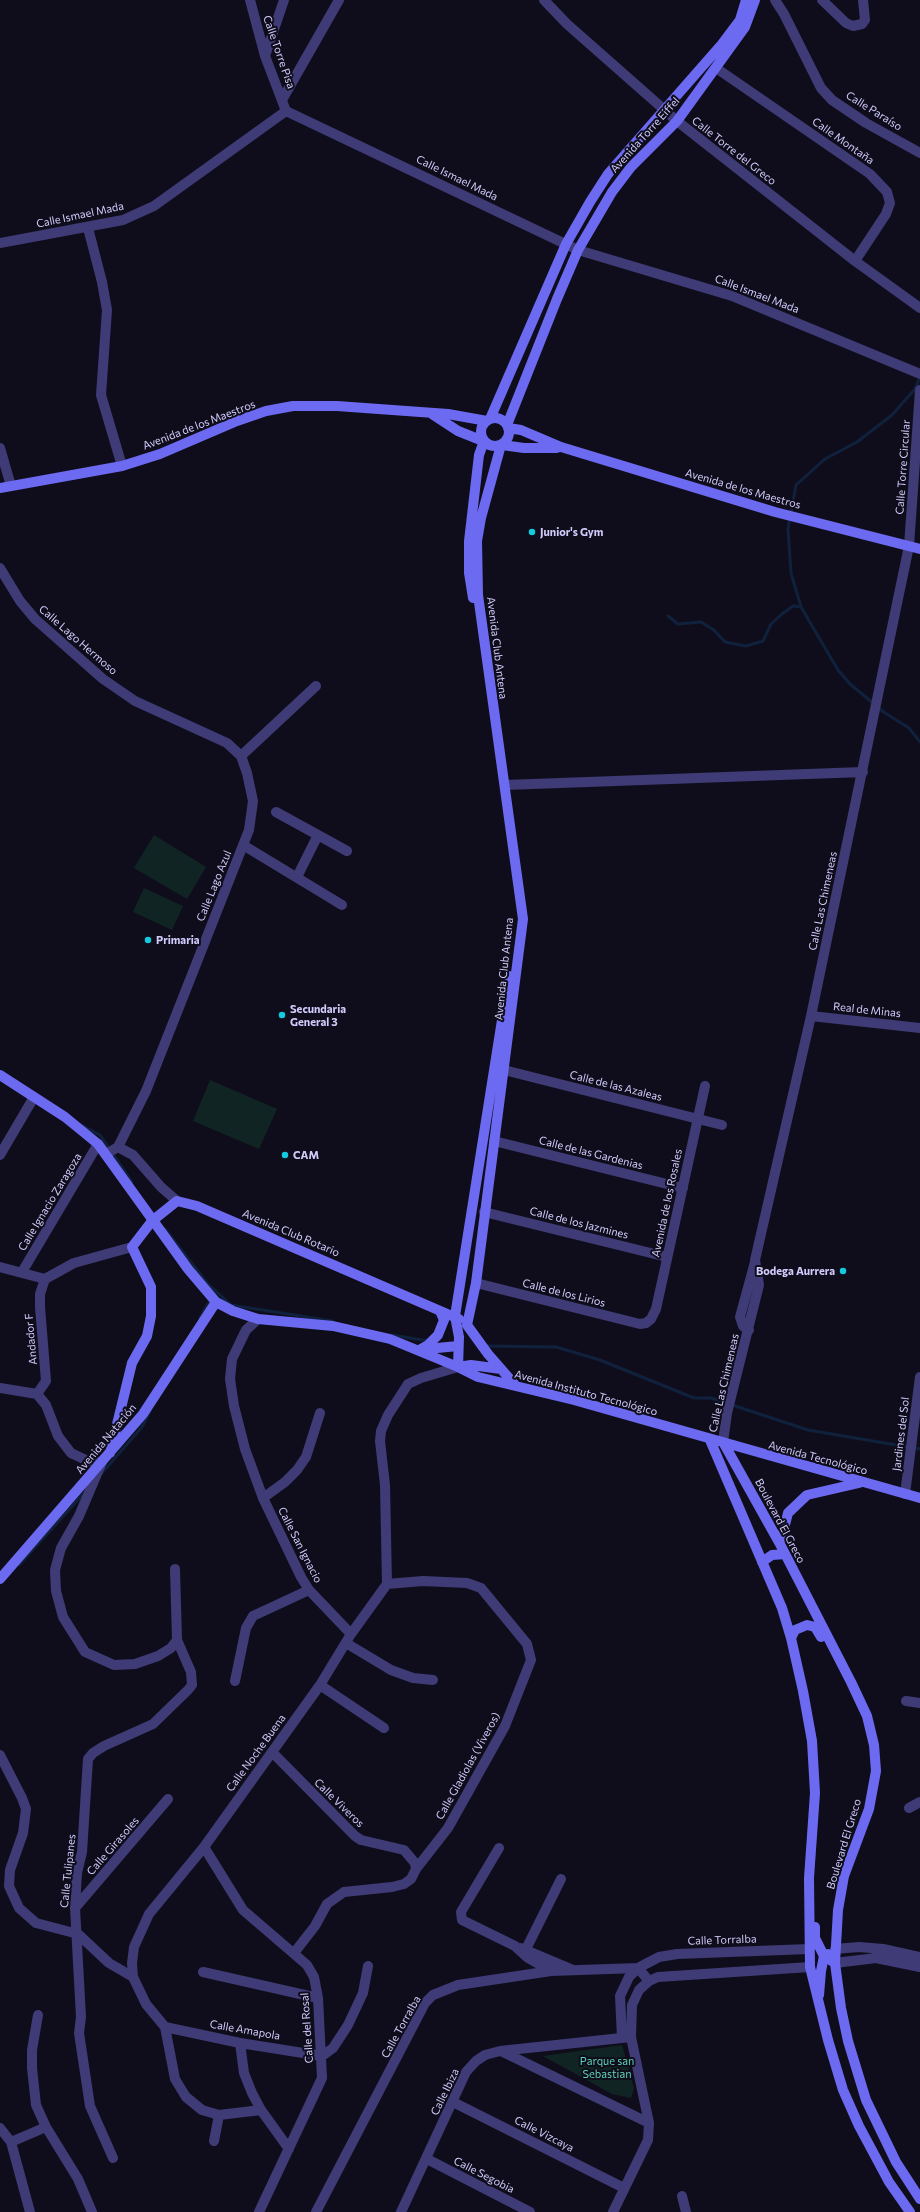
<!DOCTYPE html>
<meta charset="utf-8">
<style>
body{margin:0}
canvas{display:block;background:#0f0d1b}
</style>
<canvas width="920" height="2212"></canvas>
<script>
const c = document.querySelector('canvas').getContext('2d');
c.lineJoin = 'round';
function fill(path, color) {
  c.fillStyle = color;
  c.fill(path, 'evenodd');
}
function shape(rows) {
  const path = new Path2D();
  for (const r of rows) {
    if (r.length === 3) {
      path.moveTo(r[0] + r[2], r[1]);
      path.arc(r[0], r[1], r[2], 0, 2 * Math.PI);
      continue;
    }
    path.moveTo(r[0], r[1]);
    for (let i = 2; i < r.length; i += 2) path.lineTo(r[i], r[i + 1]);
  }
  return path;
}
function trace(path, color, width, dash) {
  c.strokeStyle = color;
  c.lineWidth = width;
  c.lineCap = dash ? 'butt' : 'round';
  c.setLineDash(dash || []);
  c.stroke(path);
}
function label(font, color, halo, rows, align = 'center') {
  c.font = font + ' Commissioner,sans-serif';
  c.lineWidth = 4;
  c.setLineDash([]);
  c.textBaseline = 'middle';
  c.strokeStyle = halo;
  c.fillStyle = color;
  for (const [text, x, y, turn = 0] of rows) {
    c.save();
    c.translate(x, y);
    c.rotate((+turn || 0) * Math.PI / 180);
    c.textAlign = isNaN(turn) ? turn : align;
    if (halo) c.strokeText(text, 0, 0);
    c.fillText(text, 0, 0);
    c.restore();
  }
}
fill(shape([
 [154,835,206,867,187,899,134,868],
 [144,888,183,906,172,930,133,912],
 [210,1080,277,1109,259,1149,193,1121],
 [622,2045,634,2088,631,2098,612,2094,543,2056]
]), '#102424');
trace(shape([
 [801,607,791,573,788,529,796,485,825,459,857,442,892,415,915,389,920,377],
 [668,616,678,624,701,622,714,630,725,642,746,646,763,641,771,624,782,614,793,606,801,607,838,670,850,684,885,713,909,728,920,742],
 [81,1125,100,1135,132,1182],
 [165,1229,207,1283,231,1305,332,1321],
 [200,1318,207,1305,212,1300],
 [392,1335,428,1341],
 [485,1346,556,1347,600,1360,694,1398,711,1398,808,1430,920,1449],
 [102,1473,142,1427,150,1411],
 [19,1565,85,1492]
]), '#0f213c', 3);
trace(shape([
 [250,0,265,56,286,111],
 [544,0,567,24,677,121,855,261,920,308],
 [775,0,784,14,821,88,832,100,866,123,920,153],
 [822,0,846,23,853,26,862,24,865,20,863,0],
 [265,56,284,0],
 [716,68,870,174,887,192,890,203,886,214,855,261],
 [282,100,339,0],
 [88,228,102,282,107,310,101,395,122,466],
 [0,243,123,220,154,206,286,111,578,250,732,296,920,374],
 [0,448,11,486],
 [0,568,20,601,35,619,103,679,135,701,227,743,241,756,247,773,253,801,249,830,146,1091,118,1147,106,1154],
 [241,756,316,686],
 [505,785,863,772],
 [276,812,347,851],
 [243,845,342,905],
 [297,877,318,835],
 [811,1016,920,1028],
 [504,1070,722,1125],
 [494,1141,683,1188],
 [118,1147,133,1155,161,1187,177,1201],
 [0,1155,34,1097],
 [484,1212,667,1257],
 [0,1267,45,1279,74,1263,132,1247],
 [22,1272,98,1144],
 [476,1283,640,1324,646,1323,651,1319,656,1309,705,1086],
 [258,1319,246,1330,232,1359,230,1379,234,1406,245,1449,263,1498,301,1577,309,1590,351,1634],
 [749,1330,743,1326,740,1317,755,1262],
 [0,1388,37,1394,46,1405,58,1436,71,1453,88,1461,102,1462,79,1516,61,1548,55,1570,56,1591,63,1617,85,1652,114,1665,135,1664,158,1656,171,1648,177,1640,175,1569],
 [37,1394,46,1381,40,1307,40,1294,45,1279],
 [723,1442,727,1413,759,1285,755,1260,811,1016,909,546,920,390],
 [905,1494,920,1377],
 [263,1498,285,1482,297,1470,306,1457,320,1413],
 [346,1643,391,1670,413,1678,433,1680],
 [235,1681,246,1628,253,1616,309,1590],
 [320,1685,384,1728],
 [906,1701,920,1703],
 [272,1752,355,1836,361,1840,404,1850,415,1863,416,1869],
 [0,1755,22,1798,26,1809,23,1833,10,1870,9,1886,19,1908,36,1923,78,1934,109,1963,133,1977],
 [909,1808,920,1802],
 [204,1847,243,1910,307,1965,314,1977,318,1998,322,2078,259,2212],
 [499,1848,461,1912,462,1920,515,1946,528,1958,551,1971],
 [75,1908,168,1799],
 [521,1948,571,1969],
 [526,1949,561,1879],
 [835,1949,859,1947,883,1949,920,1957],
 [294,1953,315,1926,327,1904,334,1899,344,1892,392,1887,404,1884,411,1879,416,1869,448,1828,505,1726,531,1660,527,1644,481,1588,467,1583,423,1581,387,1584],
 [835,1963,876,1958,920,1967],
 [203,1972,318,1998],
 [38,2015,32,2050,32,2068,36,2105,46,2127,78,2179,92,2212],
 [165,2027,240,2043,322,2056,333,2048,348,2025,363,1993,368,1966],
 [622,2038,620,1996,629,1977,638,1968,659,1957,677,1954,809,1949],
 [240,2043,244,2073,252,2093,261,2110,289,2149],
 [501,2051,649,2123],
 [453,2102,624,2188],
 [261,2110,219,2115,202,2110,186,2097,175,2079,165,2027,146,2004,133,1977,132,1963,134,1947,149,1914,204,1847,320,1685,351,1634,387,1584,385,1485,380,1441,381,1431,388,1415,408,1384,421,1378,458,1367],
 [0,2128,11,2142,30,2212],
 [214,2141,219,2115],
 [11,2142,46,2127],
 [113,2158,90,2106,79,2033,81,2017,75,1908,77,1873,82,1852,88,1759,93,1753,104,1746,153,1724,188,1690,192,1685,191,1672,177,1640],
 [427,2159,530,2212],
 [682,2196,686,2212],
 [316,2212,425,2003,433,1995,458,1985,551,1971,638,1968,649,1981],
 [401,2212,466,2072,476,2061,485,2055,500,2051,631,2037],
 [613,2212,648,2140,649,2123,631,2037,632,2005,639,1990,649,1981,658,1977,810,1967]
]), '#3e3b76', 10);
trace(shape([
 [432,414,458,431,483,441],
 [495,432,14],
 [490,419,566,244,590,202,608,174,722,44,740,20,746,0],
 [507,425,557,299,578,250,612,192,631,167,677,121,745,27,755,0],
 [508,428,521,430,561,447,775,512,920,549],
 [501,445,481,518,477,541,478,595,523,919,476,1283,467,1325,488,1354,516,1386],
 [502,445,524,448,557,448],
 [0,488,122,466,160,454,237,421,266,411,293,406,337,406,448,414,487,421],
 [473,598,469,573,469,541,479,455,484,441],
 [0,1075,65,1117,98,1144,188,1269,216,1302,233,1311,258,1319,333,1326,390,1339,458,1367,478,1377,574,1400,920,1498],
 [428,1345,437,1348,458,1346],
 [419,1350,428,1345,438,1335,444,1320,440,1311],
 [458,1367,459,1337,455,1316,509,976],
 [458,1367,471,1365,501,1369],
 [710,1440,782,1608,791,1638,803,1691,812,1741,815,1793,809,1878,810,1967,828,2040,843,2090,859,2126,889,2182,910,2212],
 [723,1442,780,1544,851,1682,867,1716,874,1745,876,1771,869,1809,844,1876,838,1910,835,1963,841,2008,848,2041,866,2100,896,2162,920,2199],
 [110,1453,132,1363,147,1336,151,1316,151,1287,132,1247,152,1221,177,1201,197,1206,459,1319],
 [780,1544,788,1513,807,1495,859,1483],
 [762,1562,772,1555,785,1554],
 [0,1579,143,1414,216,1302],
 [791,1638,795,1630,807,1625,815,1627,821,1637],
 [815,1927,815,1938,824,1956,835,1963],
 [819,1995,821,1971,824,1956,828,1954]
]), '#6d6af2', 10);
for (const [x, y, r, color] of [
 [532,532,4,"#13cadf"],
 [148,940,4,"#13cadf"],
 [282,1015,4,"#13cadf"],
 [285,1155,4,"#13cadf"],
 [843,1271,4,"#13cadf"]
]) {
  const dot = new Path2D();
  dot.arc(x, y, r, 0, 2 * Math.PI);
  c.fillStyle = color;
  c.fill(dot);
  trace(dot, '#0f0d1b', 1.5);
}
label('11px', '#d0cbfb', '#0f0d1b', [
 ["Calle Torre Pisa",279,52,71],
 ["Calle Paraíso",874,111,32],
 ["Avenida Torre Eiffel",645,135,-48],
 ["Calle Montaña",843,141,35],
 ["Calle Torre del Greco",734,151,38],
 ["Calle Ismael Mada",457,178,26],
 ["Calle Ismael Mada",80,215,-12],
 ["Calle Ismael Mada",757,294,21],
 ["Avenida de los Maestros",199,425,-21],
 ["Calle Torre Circular",903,467,-86],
 ["Avenida de los Maestros",743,489,16],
 ["Calle Lago Hermoso",78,640,41],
 ["Avenida Club Antena",497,648,83],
 ["Calle Lago Azul",214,886,-68],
 ["Calle Las Chimeneas",823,901,-78],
 ["Avenida Club Antena",504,969,-84],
 ["Real de Minas",867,1010,6],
 ["Calle de las Azaleas",616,1086,14],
 ["Calle de las Gardenias",591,1153,14],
 ["Calle Ignacio Zaragoza",50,1202,-59],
 ["Avenida de los Rosales",667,1203,-78],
 ["Calle de los Jazmines",579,1223,14],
 ["Avenida Club Rotario",291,1233,23],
 ["Calle de los Lirios",564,1293,14],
 ["Andador F",31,1339,-95],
 ["Calle Las Chimeneas",724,1383,-77],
 ["Avenida Instituto Tecnológico",586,1393,15],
 ["Jardines del Sol",901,1434,-83],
 ["Avenida Natación",106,1439,-50],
 ["Avenida Tecnológico",818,1458,15],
 ["Boulevard El Greco",780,1521,62],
 ["Calle San Ignacio",300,1545,63],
 ["Calle Noche Buena",256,1753,-54],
 ["Calle Gladiolas (Viveros)",468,1766,-61],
 ["Calle Viveros",339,1803,44],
 ["Boulevard El Greco",844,1844,-73],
 ["Calle Girasoles",113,1846,-49],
 ["Calle Tulipanes",68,1871,-84],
 ["Calle Torralba",722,1940,-2],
 ["Calle Torralba",401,2027,-61],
 ["Calle del Rosal",307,2028,-94],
 ["Calle Amapola",245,2030,10],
 ["Calle Ibiza",445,2092,-64],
 ["Calle Vizcaya",544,2134,27],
 ["Calle Segobia",484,2175,27]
]);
label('bold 11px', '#d0cbfb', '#0f0d1b', [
 ["Junior's Gym",540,532],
 ["Primaria",156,940],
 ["Secundaria",290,1009],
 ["General 3",290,1022],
 ["CAM",293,1155],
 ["Bodega Aurrera",835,1271,"right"]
], 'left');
label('11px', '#5ed3b6', '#0f0d1b', [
 ["Parque san",607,2061],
 ["Sebastian",607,2074]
]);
</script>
